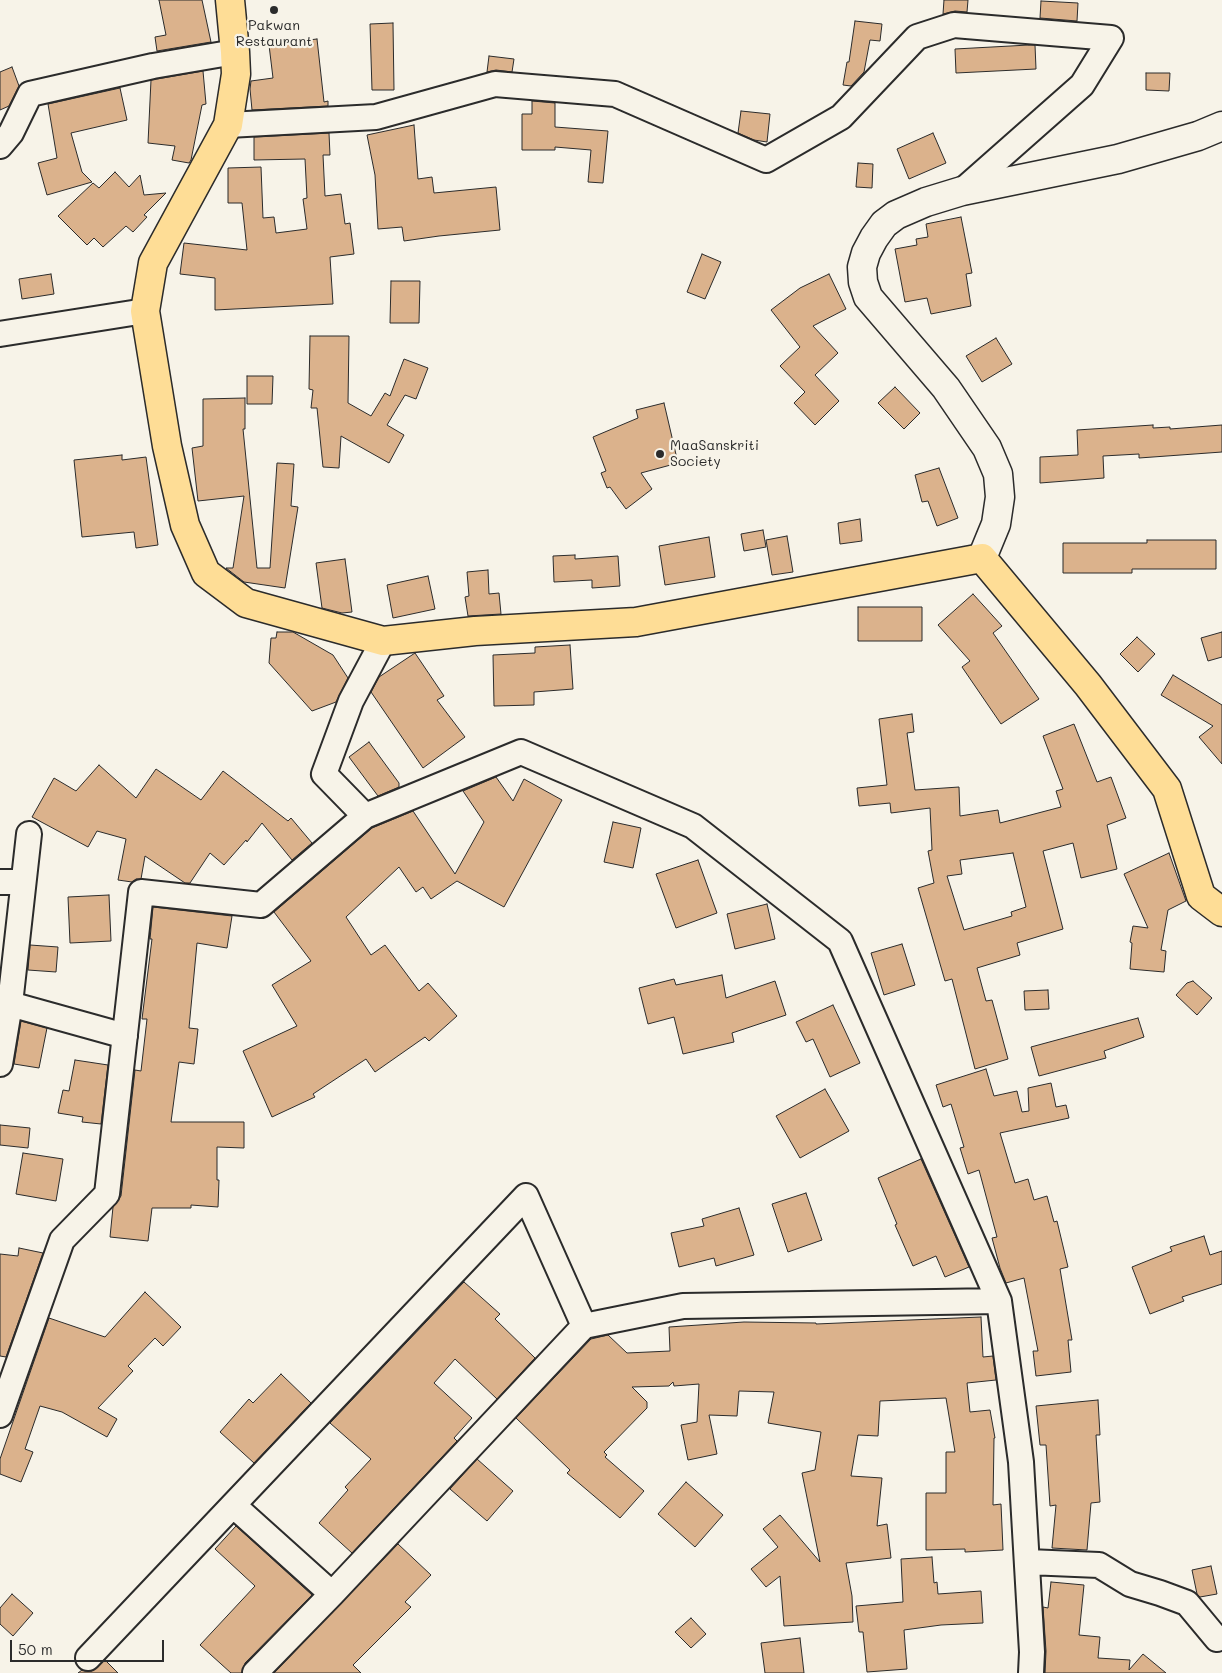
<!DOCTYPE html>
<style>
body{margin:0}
#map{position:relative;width:1222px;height:1673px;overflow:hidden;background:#f7f3e8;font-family:Mali,sans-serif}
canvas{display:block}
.scale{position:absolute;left:10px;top:1640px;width:154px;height:22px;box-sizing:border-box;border:2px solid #2b2b2b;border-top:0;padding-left:6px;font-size:15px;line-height:18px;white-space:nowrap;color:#2b2b2b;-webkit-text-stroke:4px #f7f3e8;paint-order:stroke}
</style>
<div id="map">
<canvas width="1222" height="1673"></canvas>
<div class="scale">50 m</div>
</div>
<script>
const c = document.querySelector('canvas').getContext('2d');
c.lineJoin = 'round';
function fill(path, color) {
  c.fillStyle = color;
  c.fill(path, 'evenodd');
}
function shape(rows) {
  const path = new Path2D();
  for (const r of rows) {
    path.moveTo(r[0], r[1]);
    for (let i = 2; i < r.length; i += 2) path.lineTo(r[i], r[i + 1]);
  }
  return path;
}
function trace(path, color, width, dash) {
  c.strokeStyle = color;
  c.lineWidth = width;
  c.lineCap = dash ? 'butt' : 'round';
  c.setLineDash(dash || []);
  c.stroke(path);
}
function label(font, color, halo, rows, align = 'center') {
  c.font = font + ' Mali,sans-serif';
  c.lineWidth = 4.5;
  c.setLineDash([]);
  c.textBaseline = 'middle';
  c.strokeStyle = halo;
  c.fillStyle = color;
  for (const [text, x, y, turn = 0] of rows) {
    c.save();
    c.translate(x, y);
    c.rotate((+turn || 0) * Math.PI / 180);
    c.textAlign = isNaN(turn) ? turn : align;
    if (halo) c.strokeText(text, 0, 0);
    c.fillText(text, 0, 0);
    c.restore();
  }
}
const building = shape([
 [159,0,202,0,211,42,157,51,155,37,166,35,159,0],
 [944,0,968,0,967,12,955,11,943,14,944,0],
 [1041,1,1078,3,1077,21,1040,18,1041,1],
 [855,21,882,24,880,41,870,40,864,72,851,86,843,85,847,62,849,62,855,21],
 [393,23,394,90,372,90,370,24,393,23],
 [317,39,324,102,328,101,328,106,252,110,250,89,251,81,273,78,269,45,317,39],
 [1029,45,1035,45,1036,69,956,73,955,49,1029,45],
 [489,56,514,59,512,72,496,70,487,72,489,56],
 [12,67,19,86,9,106,0,110,0,72,12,67],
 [203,71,206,104,202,105,191,160,189,163,172,160,175,146,148,143,151,80,203,71],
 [1146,73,1170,73,1169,91,1146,90,1146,73],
 [120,88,127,120,71,133,82,172,92,182,47,195,38,163,57,158,48,104,120,88],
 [532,101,555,103,555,127,608,131,603,183,588,182,591,150,555,147,555,150,522,150,522,114,532,114,532,101],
 [741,111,770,114,767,142,754,140,738,133,741,111],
 [414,125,418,179,432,177,434,193,496,187,500,230,439,236,404,241,402,227,378,229,375,175,367,135,414,125],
 [329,133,330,155,323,155,325,196,341,194,345,224,350,223,354,254,330,257,333,304,215,310,215,278,180,274,184,243,247,250,242,203,228,203,228,168,261,167,263,218,274,217,276,233,307,229,303,199,307,198,305,159,254,160,254,137,329,133],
 [933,133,946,163,909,179,897,149,933,133],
 [858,163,873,164,872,188,856,187,858,163],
 [115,172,129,187,140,175,144,195,166,193,144,215,147,217,133,232,126,226,103,247,94,238,87,245,58,216,93,183,99,188,115,172],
 [961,217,972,273,966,274,971,306,931,314,927,298,905,302,895,249,917,245,916,239,928,237,926,224,961,217],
 [702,254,721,262,705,299,687,292,702,254],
 [51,274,54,294,22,299,19,279,51,274],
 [829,274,846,309,813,326,838,353,815,375,839,401,815,425,794,403,805,392,780,366,800,347,771,310,800,288,829,274],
 [391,281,420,281,419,323,390,323,391,281],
 [310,336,349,336,348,403,371,416,385,393,390,396,404,359,428,368,416,399,405,395,387,425,404,435,389,463,341,436,339,468,323,467,317,408,311,408,313,390,309,389,310,336],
 [996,338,1012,364,982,382,966,356,996,338],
 [247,376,273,376,272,404,247,404,247,376],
 [895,387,920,413,904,429,878,403,895,387],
 [245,398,245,429,243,429,257,568,270,568,277,463,294,464,291,506,298,507,285,588,244,582,226,568,233,568,244,496,198,501,192,448,203,446,203,399,245,398],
 [664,403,678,463,641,473,652,489,626,509,610,487,607,488,601,473,606,471,593,437,638,418,636,410,664,403],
 [1153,425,1153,428,1170,427,1170,429,1222,425,1222,452,1139,458,1139,454,1103,456,1104,478,1040,483,1040,457,1078,455,1077,430,1153,425],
 [122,455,122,460,146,457,158,545,136,548,134,532,82,537,74,460,122,455],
 [939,468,958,518,937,526,928,501,922,502,915,475,939,468],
 [860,519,862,541,840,544,838,523,860,519],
 [763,530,766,547,744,551,741,534,763,530],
 [787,536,793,572,772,575,766,540,787,536],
 [709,537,715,577,665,585,659,546,709,537],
 [1147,540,1216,540,1216,569,1132,569,1132,573,1063,573,1063,543,1147,543,1147,540],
 [575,555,575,559,618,556,620,586,592,588,592,580,554,582,553,556,575,555],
 [345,559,352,612,342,613,322,608,316,563,345,559],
 [488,570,489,594,499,593,501,614,468,616,465,597,469,596,467,572,488,570],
 [428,576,435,609,393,618,387,585,428,576],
 [973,594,1002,626,993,633,1039,699,1001,724,962,667,970,661,938,625,973,594],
 [858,607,922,607,922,641,858,641,858,607],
 [277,632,293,632,333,655,348,678,336,702,312,711,269,663,271,638,276,638,277,632],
 [1222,632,1222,657,1208,661,1201,638,1222,632],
 [1137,637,1155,654,1138,672,1120,654,1137,637],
 [570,645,573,689,534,692,534,705,494,706,493,655,535,653,535,647,570,645],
 [415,653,444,696,437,700,465,737,423,768,371,692,379,677,415,653],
 [1173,675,1222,705,1222,764,1199,737,1213,726,1161,695,1173,675],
 [912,714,914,732,907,733,915,790,959,787,960,816,998,810,1000,823,1061,807,1056,791,1063,789,1043,736,1074,724,1097,782,1111,777,1126,818,1107,825,1117,869,1081,878,1073,843,1043,851,1063,929,1017,943,1020,955,977,968,986,1001,992,1000,1008,1059,975,1069,952,979,945,981,918,888,934,883,928,851,932,850,930,808,891,813,890,803,859,806,857,788,887,785,879,719,912,714],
 [1013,853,1026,907,1011,912,1012,916,964,930,947,876,962,874,960,860,1013,853],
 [369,742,399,783,399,787,378,796,349,757,369,742],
 [99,765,136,798,156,769,201,800,223,771,288,821,291,818,312,843,292,860,262,823,247,842,246,840,224,865,210,853,190,883,185,883,145,856,141,879,136,879,132,882,118,880,126,839,97,831,88,847,32,817,54,778,76,791,99,765],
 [496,777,513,801,524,779,562,800,504,907,457,881,431,899,423,887,416,892,399,867,346,917,371,955,385,945,419,991,428,983,457,1016,429,1041,425,1037,375,1072,366,1059,313,1094,315,1097,272,1117,243,1051,297,1026,272,985,311,961,274,912,372,828,413,811,455,874,484,822,463,791,496,777],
 [613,822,641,828,633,868,604,862,613,822],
 [1169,853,1186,901,1168,910,1161,950,1166,951,1164,972,1130,969,1132,943,1130,942,1133,926,1148,928,1124,874,1169,853],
 [698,860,717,913,676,928,656,874,698,860],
 [109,895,111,941,70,943,68,897,109,895],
 [767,904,775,939,735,949,727,914,767,904],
 [153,907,232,916,227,948,197,943,189,1028,198,1029,194,1064,179,1062,171,1122,244,1122,244,1148,217,1147,217,1180,219,1180,218,1207,191,1205,191,1208,152,1208,148,1241,110,1237,113,1207,121,1196,135,1070,141,1071,147,1019,142,1019,152,939,150,939,153,907],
 [902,944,915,985,884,995,871,953,902,944],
 [30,945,58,947,56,972,28,970,30,945],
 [722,975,726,998,775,981,786,1015,732,1033,734,1042,683,1054,674,1017,648,1024,639,988,674,979,676,985,722,975],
 [1193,981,1212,998,1197,1015,1176,995,1187,983,1193,981],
 [1048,990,1049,1009,1025,1010,1024,991,1048,990],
 [833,1005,860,1063,830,1077,813,1039,806,1042,796,1022,833,1005],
 [1138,1018,1144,1037,1104,1051,1106,1058,1039,1076,1031,1047,1138,1018],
 [21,1021,47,1028,39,1068,14,1064,21,1021],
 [75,1060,108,1065,101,1124,82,1122,83,1117,58,1113,63,1090,69,1091,75,1060],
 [986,1069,994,1096,1017,1091,1022,1112,1029,1111,1028,1088,1051,1083,1056,1107,1066,1105,1069,1118,1000,1133,1015,1183,1028,1179,1034,1200,1047,1196,1054,1222,1057,1221,1068,1267,1060,1269,1072,1340,1068,1340,1071,1372,1036,1376,1033,1351,1038,1351,1024,1278,1006,1283,1000,1268,992,1238,997,1237,979,1170,968,1174,960,1148,964,1147,951,1104,943,1107,936,1085,986,1069],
 [825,1089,849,1131,800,1158,776,1116,825,1089],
 [0,1125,30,1128,28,1148,0,1145,0,1125],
 [23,1153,63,1159,56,1201,16,1194,23,1153],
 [921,1159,969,1267,945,1277,936,1256,913,1266,895,1225,897,1224,878,1178,921,1159],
 [806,1193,822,1240,788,1252,772,1204,806,1193],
 [739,1208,754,1255,716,1266,714,1258,679,1267,671,1233,704,1226,702,1219,739,1208],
 [1204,1236,1210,1255,1222,1251,1222,1284,1182,1297,1184,1301,1150,1314,1132,1267,1172,1251,1170,1247,1204,1236],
 [19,1248,43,1253,6,1357,0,1356,0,1254,18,1256,19,1248],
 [464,1282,500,1314,495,1319,535,1358,497,1399,455,1359,434,1383,472,1418,454,1438,457,1441,352,1553,319,1523,348,1490,345,1487,371,1459,330,1423,464,1282],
 [145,1292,181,1327,163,1346,155,1338,128,1366,133,1371,98,1408,117,1419,107,1437,62,1412,40,1406,25,1449,33,1452,21,1482,0,1474,0,1459,49,1318,105,1337,145,1292],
 [981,1317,983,1357,993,1356,996,1380,967,1383,970,1412,990,1410,995,1438,994,1438,993,1505,1001,1504,1003,1550,965,1552,965,1549,926,1550,926,1493,946,1493,946,1452,955,1452,946,1398,880,1401,878,1436,858,1435,851,1476,882,1478,877,1526,887,1524,891,1558,846,1563,852,1596,853,1622,784,1626,780,1576,766,1587,751,1569,778,1547,763,1529,780,1515,820,1562,802,1473,815,1470,821,1432,768,1423,774,1392,739,1391,737,1416,709,1415,717,1454,688,1460,681,1425,697,1422,699,1384,674,1386,673,1382,669,1386,632,1387,647,1402,647,1408,604,1452,607,1455,605,1457,644,1491,620,1518,567,1473,570,1470,516,1418,591,1339,608,1335,627,1353,670,1351,669,1327,744,1322,816,1323,816,1324,981,1317],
 [281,1374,311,1403,254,1463,220,1432,249,1399,253,1403,281,1374],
 [1098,1400,1100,1435,1096,1435,1100,1502,1091,1503,1087,1550,1052,1548,1056,1505,1050,1506,1046,1445,1040,1445,1036,1406,1098,1400],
 [477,1459,513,1491,487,1521,450,1489,477,1459],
 [686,1482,723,1515,695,1547,658,1514,686,1482],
 [236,1526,312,1595,245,1663,242,1673,231,1673,200,1645,255,1586,215,1549,236,1526],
 [398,1544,431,1575,405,1602,411,1607,353,1665,361,1673,274,1673,398,1544],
 [932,1557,934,1583,937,1582,938,1594,981,1591,983,1623,941,1625,904,1630,907,1669,867,1672,863,1632,859,1632,856,1606,903,1602,901,1559,932,1557],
 [1211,1566,1217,1594,1200,1597,1197,1594,1192,1570,1211,1566],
 [1051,1582,1084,1585,1079,1635,1100,1637,1098,1658,1130,1660,1129,1670,1143,1654,1166,1673,1045,1673,1046,1651,1043,1607,1048,1608,1051,1582],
 [12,1594,33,1613,13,1636,0,1624,0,1608,12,1594],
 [691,1618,706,1634,691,1648,675,1632,691,1618],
 [800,1638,804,1673,765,1673,761,1643,800,1638],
 [105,1660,118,1673,78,1673,82,1670,85,1671,92,1671,105,1660]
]);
fill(building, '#dbb28c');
trace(building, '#2b2b2b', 1);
const street = shape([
 [228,125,376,117,495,84,615,94,766,160,841,117,917,37,954,25,1111,38,1082,85,962,191],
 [0,146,11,133,30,94,153,66,235,52],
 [0,334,145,311],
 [365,816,324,774,351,701,383,641],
 [29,834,10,1004,125,1036],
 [0,882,23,882],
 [0,1064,10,1004],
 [0,1415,62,1240,107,1194,141,892,261,905,365,816,521,752,693,826,840,941,999,1301,1021,1462,1032,1652,1031,1673],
 [233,1505,332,1594],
 [1028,1562,1099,1565,1130,1584,1160,1593,1187,1603,1217,1639],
 [88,1658,526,1196,584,1326],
 [255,1673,332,1594,584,1326,683,1306,999,1301]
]);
const secondary = shape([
 [982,558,996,524,1000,497,998,474,987,448,946,388,868,297,863,282,862,267,866,253,874,238,884,224,896,215,926,202,962,191,1118,159,1198,136,1222,126]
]);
const primary = shape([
 [230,0,235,52,236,74,228,125,153,263,145,311,167,446,185,525,206,573,246,603,383,641,475,631,636,622,982,558,1088,685,1167,789,1201,896,1222,912]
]);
trace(street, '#2b2b2b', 28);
trace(secondary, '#2b2b2b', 31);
trace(primary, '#2b2b2b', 31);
trace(street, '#f7f3e8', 24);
trace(secondary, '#f7f3e8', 28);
trace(primary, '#fedd96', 28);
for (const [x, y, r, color] of [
 [274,10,5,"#2b2b2b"],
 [660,454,5,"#2b2b2b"]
]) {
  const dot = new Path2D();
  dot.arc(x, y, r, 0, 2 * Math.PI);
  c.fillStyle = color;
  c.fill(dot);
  trace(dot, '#f7f3e8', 2);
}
label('14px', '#2b2b2b', '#f7f3e8', [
 ["Pakwan",274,26],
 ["Restaurant",274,42],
 ["MaaSanskriti",670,446,"left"],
 ["Society",670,462,"left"]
]);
</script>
